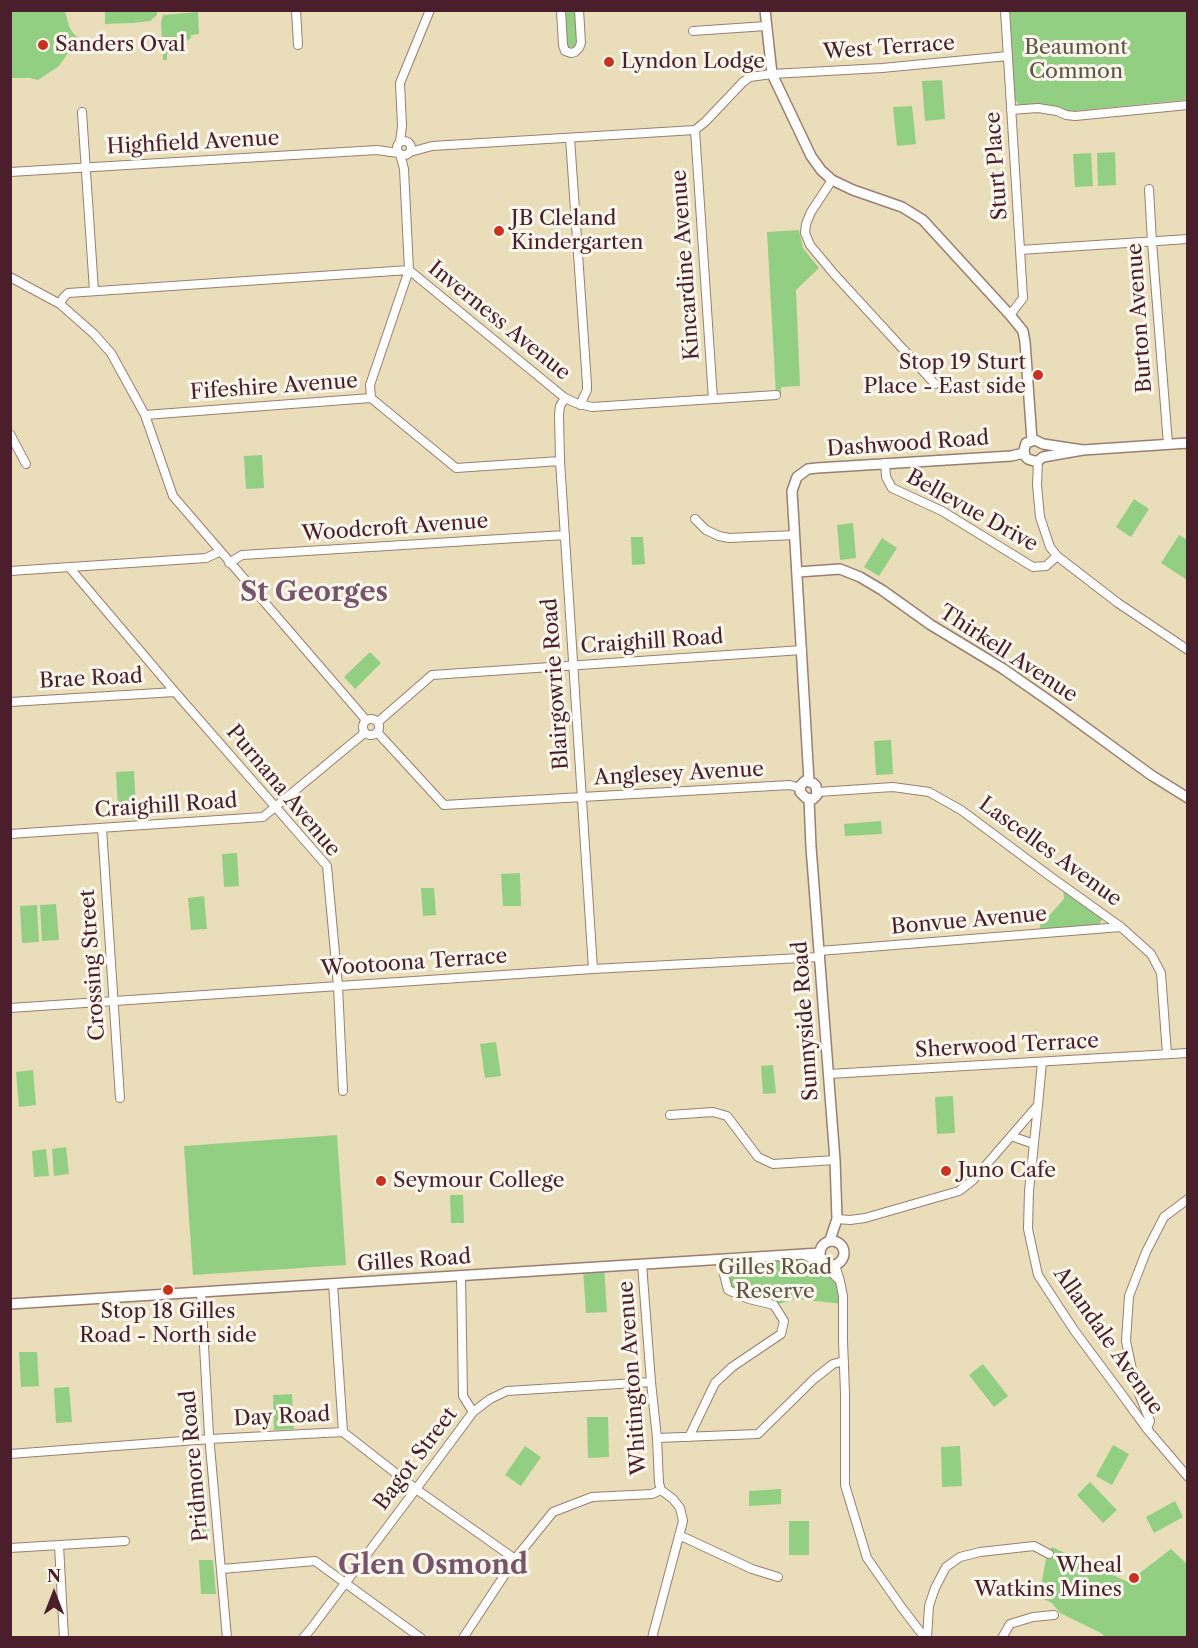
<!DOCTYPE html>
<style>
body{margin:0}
#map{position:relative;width:1198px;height:1648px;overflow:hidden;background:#e9deb9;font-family:"Libre Caslon Text",serif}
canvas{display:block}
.frame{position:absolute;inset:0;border:12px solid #4a1f2b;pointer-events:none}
.north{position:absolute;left:24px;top:1564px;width:60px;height:60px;-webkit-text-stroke:4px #fbf7ec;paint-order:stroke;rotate:0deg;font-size:16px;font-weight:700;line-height:24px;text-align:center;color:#4a1f2b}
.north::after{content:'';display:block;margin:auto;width:21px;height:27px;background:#4a1f2b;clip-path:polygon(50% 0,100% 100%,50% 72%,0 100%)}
</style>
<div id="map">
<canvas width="1198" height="1648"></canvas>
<div class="frame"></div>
<div class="north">N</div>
</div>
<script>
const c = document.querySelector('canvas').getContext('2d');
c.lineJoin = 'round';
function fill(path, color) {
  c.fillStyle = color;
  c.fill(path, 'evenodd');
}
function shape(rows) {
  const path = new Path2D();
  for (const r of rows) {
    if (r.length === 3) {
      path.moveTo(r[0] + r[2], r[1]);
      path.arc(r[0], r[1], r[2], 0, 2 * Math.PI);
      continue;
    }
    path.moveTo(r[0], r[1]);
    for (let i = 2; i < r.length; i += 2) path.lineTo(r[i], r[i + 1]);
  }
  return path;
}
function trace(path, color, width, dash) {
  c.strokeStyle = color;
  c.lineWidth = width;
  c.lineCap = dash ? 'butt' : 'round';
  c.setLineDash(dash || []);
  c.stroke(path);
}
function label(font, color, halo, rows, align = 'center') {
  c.font = font + ' "Libre Caslon Text",serif';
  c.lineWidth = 6;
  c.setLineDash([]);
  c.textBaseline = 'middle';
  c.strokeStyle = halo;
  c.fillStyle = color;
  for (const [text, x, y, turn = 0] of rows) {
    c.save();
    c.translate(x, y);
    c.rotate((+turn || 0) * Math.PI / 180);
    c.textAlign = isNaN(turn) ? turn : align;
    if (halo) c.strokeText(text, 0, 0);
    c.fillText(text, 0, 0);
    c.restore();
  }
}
fill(shape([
 [11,10,65,11,69,26,72,32,81,41,71,49,59,66,38,80,30,78,11,78],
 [105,11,157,11,157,15,150,21,133,23,105,24],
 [567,11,573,11,576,14,577,44,573,48,567,47,566,44,564,16],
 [1010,11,1187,11,1188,93,1185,100,1075,111,1066,111,1058,107,1019,105,1015,99],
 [198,12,199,34,191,35,191,38,167,54,167,60,163,60,161,22,163,15],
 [942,80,945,119,925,121,922,81],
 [912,106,916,144,897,146,893,107],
 [1115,152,1116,185,1098,186,1097,153],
 [1091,153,1093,186,1075,187,1073,154],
 [799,230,803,248,819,268,796,290,800,386,781,387,781,395,776,395,767,232],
 [262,455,264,488,246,489,244,456],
 [1134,499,1149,509,1131,537,1116,527],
 [853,523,856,558,840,560,837,525],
 [1179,535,1187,540,1187,580,1161,563],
 [631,537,643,537,645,564,632,565],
 [882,538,897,548,879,576,864,567],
 [370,652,381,663,355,689,344,677],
 [891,740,893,774,876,775,874,741],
 [134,771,136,808,118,809,116,772],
 [881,821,882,834,845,836,844,824],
 [237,853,239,886,224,887,222,854],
 [520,873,521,906,503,906,501,874],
 [421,888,434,888,436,915,423,916],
 [1063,888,1101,915,1102,920,1100,923,1097,925,1040,929,1040,921,1047,918,1064,899],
 [204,896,207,929,191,930,188,898],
 [56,904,59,940,42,941,40,905],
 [37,905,39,942,22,943,20,906],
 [496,1042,501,1076,485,1078,480,1044],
 [773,1065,776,1093,763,1094,761,1066],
 [33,1070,36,1105,19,1107,16,1072],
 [953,1096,955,1133,937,1134,935,1097],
 [337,1135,346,1265,193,1275,184,1146],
 [66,1147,69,1174,54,1176,52,1149],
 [46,1149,49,1176,34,1177,32,1151],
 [450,1195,463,1195,464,1223,451,1223],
 [820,1253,823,1261,830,1265,835,1265,843,1304,797,1299,774,1305,728,1290,720,1259],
 [604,1266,607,1312,586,1313,583,1268],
 [19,1352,37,1352,39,1386,21,1387],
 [983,1364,1008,1396,994,1407,969,1375],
 [69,1387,72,1422,56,1423,54,1388],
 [292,1394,294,1429,274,1430,273,1395],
 [587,1417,608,1417,609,1457,588,1458],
 [1113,1445,1129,1454,1112,1485,1096,1476],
 [525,1446,541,1457,521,1486,505,1475],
 [960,1446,962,1486,942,1487,941,1447],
 [1090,1482,1117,1510,1103,1523,1077,1495],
 [781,1489,781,1504,749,1506,749,1491],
 [1175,1501,1183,1517,1154,1533,1146,1517],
 [207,1504,209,1532,193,1533,190,1505],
 [789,1521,809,1521,809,1555,789,1555],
 [1052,1547,1128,1582,1171,1549,1187,1564,1187,1637,1105,1637,1101,1633,1060,1613,1052,1603,1039,1597,1046,1559],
 [199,1560,213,1560,216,1594,201,1594]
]), '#93cf83');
const minor = shape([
 [296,10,298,45],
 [561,10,563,45,565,51,571,53,575,52,579,48,581,43,579,10],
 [1005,10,1023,298,1010,315],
 [693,31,766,26],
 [1011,110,1038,108,1057,111,1066,115,1075,116,1188,105],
 [82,112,94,291],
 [695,130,713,399],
 [570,138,587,384,587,390,580,405],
 [404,148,7],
 [400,142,402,126,400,83,430,10],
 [410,152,432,146,695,130,705,122,743,82,750,77,772,74,882,68,1008,56],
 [10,172,377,150,398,153],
 [832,180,811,212,806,224,805,233,810,245,835,275,935,384],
 [1149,189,1152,242,1168,444],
 [1020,250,1188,239],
 [10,277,60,304,94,334,111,353,145,415,173,496,366,720],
 [60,304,63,298,68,293,409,270,565,398,576,403,592,407,776,395],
 [371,398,370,385,409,270,404,169,400,154],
 [565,398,560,406,559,415,560,461,593,969],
 [145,415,371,398,456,468,560,461],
 [10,434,26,464],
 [1038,461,1037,485,1040,517,1050,547,1057,556,1118,603,1188,650],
 [885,463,886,477,892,488,942,511,1033,567,1046,566,1057,556],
 [695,519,706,530,719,536,729,538,795,535],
 [229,563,242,555,565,535],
 [69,567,175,692,327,866,338,986,343,1091],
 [10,571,206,558,219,552],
 [10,702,175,692],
 [371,727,8],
 [378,722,432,675,802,650],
 [377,732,444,805,790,785,800,788],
 [818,792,893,787,929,792,961,810,1051,877,1121,927,1151,954,1161,973,1167,1054],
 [102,828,120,1098],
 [10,834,263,817,362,735,364,731],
 [819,951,1121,927],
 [10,1008,593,969,820,957],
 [829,1074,1188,1053],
 [1038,1105,1029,1191,1028,1229,1038,1275,1074,1330,1123,1396,1147,1429,1188,1477],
 [670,1115,713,1112,727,1116,758,1157,773,1164,835,1160],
 [1011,1136,1034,1144],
 [837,1219,850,1220,865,1218,959,1191,973,1180,1038,1105,1042,1062],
 [803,1254,825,1266,839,1280],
 [642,1264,651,1382,657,1438,659,1483,661,1490],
 [835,1265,840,1281,843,1296,843,1341,845,1393,845,1485,867,1558,902,1608,925,1638],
 [333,1284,343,1432],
 [201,1292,209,1435,227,1638],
 [473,1412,490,1399,507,1391,651,1382],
 [1147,1429,1150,1421,1135,1384,1126,1341,1129,1296,1146,1252,1164,1217,1188,1199],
 [689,1437,715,1383,732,1367,781,1334,784,1321,774,1305,749,1299,728,1290,720,1259],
 [657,1438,758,1434,814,1379,833,1364,844,1361],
 [10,1454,210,1439,343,1432,416,1489,515,1559],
 [679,1535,752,1569,778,1577],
 [59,1545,64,1638],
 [10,1548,125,1541],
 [222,1569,315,1561,421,1638],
 [303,1638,310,1630,416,1489,473,1412,463,1396,461,1276],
 [463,1638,515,1559,553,1512,592,1497,652,1494,661,1490],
 [652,1638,683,1521,680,1508,673,1499,661,1490],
 [927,1638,929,1606,935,1588,946,1567,960,1557,980,1552,1034,1546,1049,1554],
 [1002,1638,1010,1624,1033,1617,1054,1615]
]);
const tertiary = shape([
 [765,10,772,74,811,156,821,170,832,180,853,190,902,207,923,220,1010,315,1023,331,1025,342,1032,440],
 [1083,450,1043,444,1035,440,1026,443,1024,450,1025,456,1028,459,1034,461,1038,461,1043,457,1083,450,1188,443],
 [798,572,840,569,860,577,882,590,931,625,1002,668,1055,705,1151,775,1188,798],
 [805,781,813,783,816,786,817,795,813,799,806,798,800,792,801,785,805,781],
 [809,781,792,491,797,477,808,469,817,468,1011,456,1024,453],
 [809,799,811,847,835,1160,837,1219,830,1240],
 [832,1253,12],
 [10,1304,820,1253]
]);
trace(minor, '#9a7e72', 10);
trace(tertiary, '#9a7e72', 12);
trace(minor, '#fff', 8);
trace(tertiary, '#fff', 9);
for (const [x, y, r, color] of [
 [43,45,6,"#c8321e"],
 [609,62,6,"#c8321e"],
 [499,231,6,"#c8321e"],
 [1038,375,6,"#c8321e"],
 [946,1171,6,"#c8321e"],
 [381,1181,6,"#c8321e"],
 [168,1290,6,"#c8321e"],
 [1134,1578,6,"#c8321e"]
]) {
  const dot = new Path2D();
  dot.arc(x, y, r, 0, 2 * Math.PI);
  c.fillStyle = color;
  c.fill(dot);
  trace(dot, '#fbf7ec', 2);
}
label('21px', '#4a1f2b', '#fbf7ec', [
 ["Sanders Oval",55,45],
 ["Lyndon Lodge",621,62],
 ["JB Cleland",511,219],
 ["Kindergarten",511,243],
 ["Stop 19 Sturt",1026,363,"right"],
 ["Place - East side",1026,387,"right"],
 ["Juno Cafe",958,1171],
 ["Seymour College",393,1181],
 ["Stop 18 Gilles",168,1312,"center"],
 ["Road - North side",168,1336,"center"],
 ["Wheal",1122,1566,"right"],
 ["Watkins Mines",1122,1590,"right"]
], 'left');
label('21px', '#4a1f2b', '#fbf7ec', [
 ["West Terrace",889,48,-4],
 ["Highfield Avenue",193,143,-3],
 ["Sturt Place",997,166,-94],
 ["Kincardine Avenue",686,265,-94],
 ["Burton Avenue",1140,318,-94],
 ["Inverness Avenue",499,321,39],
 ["Fifeshire Avenue",274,387,-4],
 ["Dashwood Road",908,444,-4],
 ["Bellevue Drive",972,511,29],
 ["Woodcroft Avenue",395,528,-4],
 ["Craighill Road",652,642,-4],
 ["Thirkell Avenue",1008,654,33],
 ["Brae Road",91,679,-3],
 ["Blairgowrie Road",556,684,-94],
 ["Anglesey Avenue",679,774,-3],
 ["Purnana Avenue",283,791,50],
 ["Craighill Road",166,806,-4],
 ["Lascelles Avenue",1050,852,36],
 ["Bonvue Avenue",969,921,-5],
 ["Wootoona Terrace",414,963,-4],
 ["Crossing Street",93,965,-94],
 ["Sunnyside Road",806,1021,-94],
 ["Sherwood Terrace",1007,1046,-3],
 ["Gilles Road",414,1261,-4],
 ["Allandale Avenue",1108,1341,55],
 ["Whitington Avenue",633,1378,-94],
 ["Day Road",282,1417,-3],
 ["Bagot Street",416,1459,-53],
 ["Pridmore Road",195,1466,-95]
]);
label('21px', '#605445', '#fbf7ec', [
 ["Beaumont",1076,48],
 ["Common",1076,72],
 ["Gilles Road",775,1268],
 ["Reserve",775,1292]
]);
label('bold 27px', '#78546b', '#fbf7ec', [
 ["St Georges",314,593],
 ["Glen Osmond",433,1566]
]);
</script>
